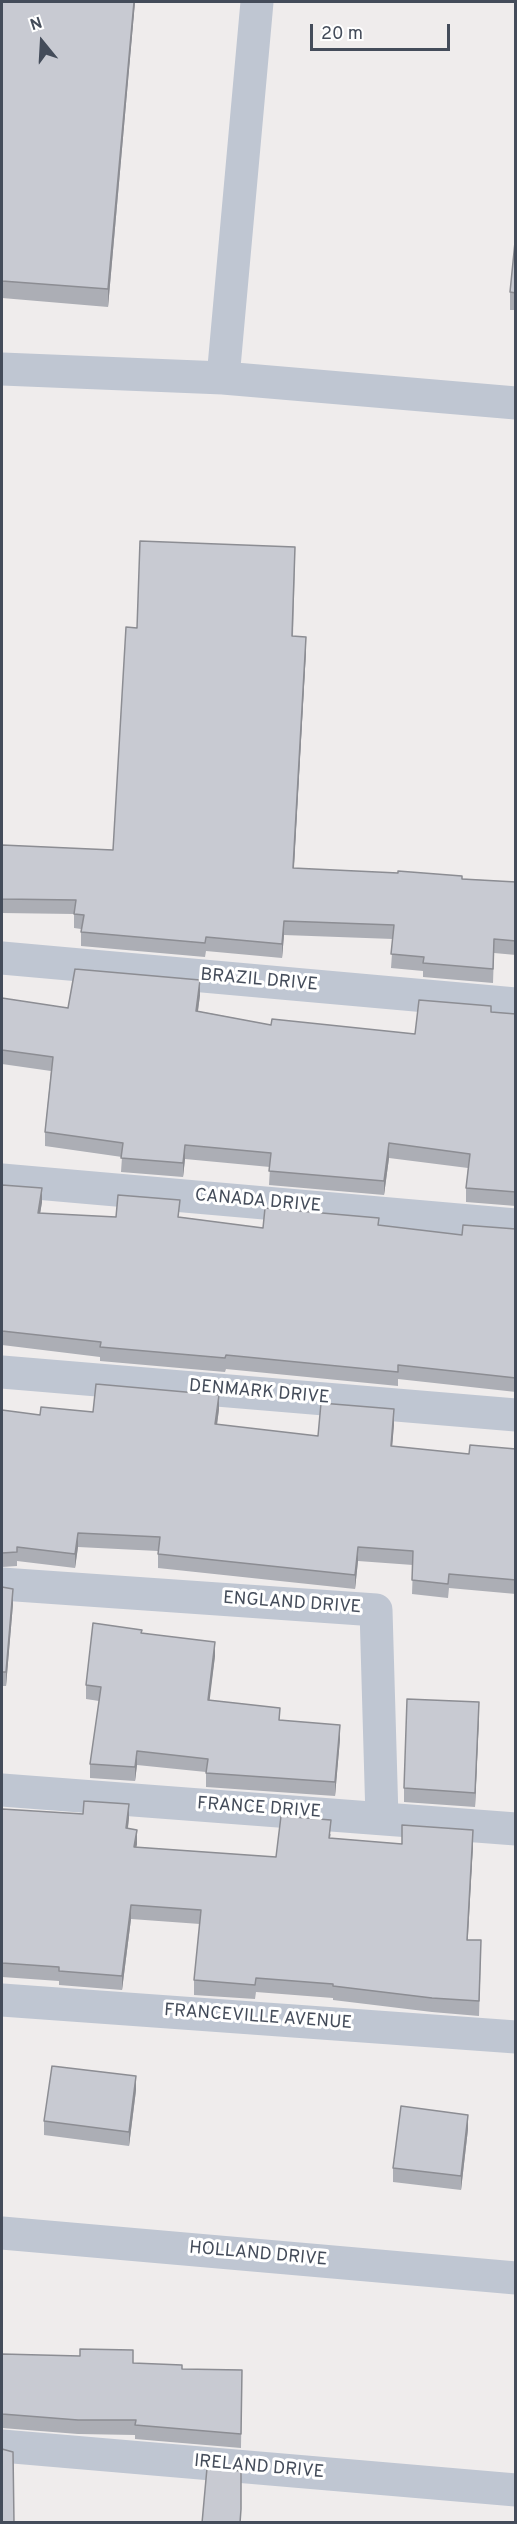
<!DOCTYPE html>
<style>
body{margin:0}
#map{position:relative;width:517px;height:2524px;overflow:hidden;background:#efecec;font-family:Overpass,sans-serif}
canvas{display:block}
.frame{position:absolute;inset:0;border:3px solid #444c5a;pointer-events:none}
.north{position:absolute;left:12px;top:12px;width:60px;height:60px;-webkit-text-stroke:4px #fff;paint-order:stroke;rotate:342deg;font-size:16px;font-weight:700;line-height:24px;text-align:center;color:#444c5a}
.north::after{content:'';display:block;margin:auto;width:21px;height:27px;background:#444c5a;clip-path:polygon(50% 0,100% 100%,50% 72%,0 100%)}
.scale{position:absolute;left:310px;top:24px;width:140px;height:27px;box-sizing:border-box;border:3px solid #444c5a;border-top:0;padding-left:8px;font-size:18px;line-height:21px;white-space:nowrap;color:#444c5a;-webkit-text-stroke:4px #fff;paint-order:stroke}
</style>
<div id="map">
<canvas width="517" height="2524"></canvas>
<div class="frame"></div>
<div class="north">N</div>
<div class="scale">20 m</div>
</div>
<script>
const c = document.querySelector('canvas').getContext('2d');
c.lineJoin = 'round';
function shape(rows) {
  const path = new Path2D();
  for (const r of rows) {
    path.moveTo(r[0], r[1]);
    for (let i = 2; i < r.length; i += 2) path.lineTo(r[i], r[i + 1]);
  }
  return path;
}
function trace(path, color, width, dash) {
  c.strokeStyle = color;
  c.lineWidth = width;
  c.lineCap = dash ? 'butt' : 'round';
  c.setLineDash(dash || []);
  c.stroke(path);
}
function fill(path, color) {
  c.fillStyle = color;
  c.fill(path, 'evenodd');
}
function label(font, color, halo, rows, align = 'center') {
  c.font = font + ' Overpass,sans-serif';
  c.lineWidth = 6;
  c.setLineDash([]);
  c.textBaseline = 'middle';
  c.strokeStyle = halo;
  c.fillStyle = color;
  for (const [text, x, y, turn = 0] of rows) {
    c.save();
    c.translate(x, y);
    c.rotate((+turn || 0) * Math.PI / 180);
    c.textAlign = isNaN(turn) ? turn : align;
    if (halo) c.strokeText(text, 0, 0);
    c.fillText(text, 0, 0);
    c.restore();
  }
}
trace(shape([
 [2,369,223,378,516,403],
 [223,378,257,2],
 [2,958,516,1004],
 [2,1180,516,1225],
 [2,1372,516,1415],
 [2,1584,376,1610,382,1818],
 [2,1790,516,1829],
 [2,2000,516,2037],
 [2,2233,516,2278],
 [2,2446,516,2490]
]), '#bfc6d2', 33);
fill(shape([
 [2,2,135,2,108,307,2,298],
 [516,232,516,310,510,310,510,292],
 [295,561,293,636,306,651,294,868,516,882,516,955,494,953,493,983,423,977,423,971,391,968,393,939,284,935,282,958,206,951,205,957,81,946,81,929,74,928,74,914,2,913,2,845,113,850,137,628],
 [200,995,198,1011,271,1025,415,1034,491,1012,516,1014,516,1206,466,1202,466,1188,468,1168,389,1158,384,1195,269,1185,270,1167,185,1159,183,1177,121,1172,122,1157,45,1146,45,1132,51,1071,2,1064,2,998,68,1008],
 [2,1185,42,1202,40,1213,116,1217,180,1217,263,1228,379,1226,462,1235,516,1229,516,1392,398,1379,398,1386,226,1369,225,1372,100,1361,100,1357,2,1345],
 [219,1409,217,1425,318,1436,394,1424,392,1446,469,1454,516,1449,516,1594,449,1588,448,1598,412,1594,413,1565,358,1561,355,1589,158,1568,158,1551,78,1547,75,1568,17,1561,17,1566,2,1567,2,1410,40,1415,93,1412],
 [2,1587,13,1604,6,1686,2,1686],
 [142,1633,215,1656,209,1700,280,1720,340,1739,335,1796,206,1787,206,1772,137,1765,135,1781,90,1778,90,1764,99,1701,86,1699,86,1685],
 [479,1716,475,1807,404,1802,404,1788],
 [2,1809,129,1818,128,1828,137,1844,136,1847,276,1857,331,1834,330,1838,402,1844,473,1845,467,1940,481,1954,479,2016,432,2012,333,2000,333,1998,256,1992,255,1999,194,1995,194,1980,200,1924,131,1919,122,1990,59,1985,59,1981,2,1977],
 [136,2090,129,2146,44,2135,44,2121],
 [468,2129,461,2190,393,2182,393,2168],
 [2,2354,133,2363,182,2369,242,2370,241,2448,135,2439,135,2435,78,2434,2,2428]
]), '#acaeb5');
fill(shape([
 [134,2,135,2,108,307,108,289],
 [306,637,306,651,293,883,293,868],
 [284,921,284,935,282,958,282,944],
 [200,980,200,995,196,1025,196,1011],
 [389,1143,389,1158,384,1195,384,1181],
 [185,1145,185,1159,183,1177,183,1163],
 [42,1188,42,1202,38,1227,38,1213],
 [219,1395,219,1409,215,1439,215,1424],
 [394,1409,394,1424,391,1461,391,1446],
 [78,1533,78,1547,75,1568,75,1554],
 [358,1547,358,1561,355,1589,355,1575],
 [13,1589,13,1604,6,1686,6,1672],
 [215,1642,215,1656,208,1714,208,1700],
 [479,1702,479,1716,475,1807,475,1793],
 [340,1725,340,1739,335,1796,335,1782],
 [137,1751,137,1765,135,1781,135,1767],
 [129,1804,129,1818,126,1842,126,1828],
 [137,1830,137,1844,134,1861,134,1847],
 [473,1830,473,1845,467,1954,467,1940],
 [131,1905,131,1919,122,1990,122,1976],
 [136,2076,136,2090,129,2146,129,2132],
 [468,2115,468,2129,461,2190,461,2176]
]), '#8c8d93');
const building = shape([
 [2,2,134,2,108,289,2,281,2,2],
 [516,232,516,293,510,292,516,232],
 [140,541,295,547,292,636,306,637,293,868,398,873,398,871,462,876,462,879,516,882,516,941,494,939,493,969,423,963,424,957,391,954,394,925,284,921,282,944,206,937,205,943,81,932,84,915,74,914,76,900,2,899,2,845,113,850,126,627,137,628,140,541],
 [75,969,200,980,196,1011,271,1025,272,1019,415,1034,419,1000,491,1006,491,1012,516,1014,516,1192,466,1188,470,1154,389,1143,384,1181,269,1171,271,1153,185,1145,183,1163,121,1158,123,1143,45,1132,53,1057,2,1050,2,998,68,1008,75,969],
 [2,1185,42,1188,38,1213,116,1217,118,1195,180,1200,178,1217,263,1228,265,1208,379,1218,378,1225,462,1235,463,1225,516,1229,516,1378,398,1365,398,1372,226,1355,225,1358,100,1347,101,1342,2,1331,2,1185],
 [96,1384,219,1395,215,1424,318,1436,321,1403,394,1409,391,1446,469,1454,470,1445,516,1449,516,1580,449,1574,448,1584,412,1580,413,1551,358,1547,355,1575,158,1554,160,1537,78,1533,75,1554,17,1547,17,1552,2,1553,2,1410,40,1415,41,1407,93,1412,96,1384],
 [2,1587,13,1589,6,1672,2,1672,2,1587],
 [93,1623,142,1630,141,1633,215,1642,208,1700,280,1708,279,1720,340,1725,335,1782,206,1773,208,1759,137,1751,135,1767,90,1764,101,1687,86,1685,93,1623],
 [407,1699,479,1702,475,1793,404,1788,407,1699],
 [84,1801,129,1804,126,1828,137,1830,134,1847,276,1857,281,1816,331,1820,329,1838,402,1844,402,1825,473,1830,467,1940,481,1940,479,2001,432,1998,333,1986,333,1984,256,1978,255,1985,194,1980,201,1910,131,1905,122,1976,59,1971,59,1967,2,1963,2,1809,83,1814,84,1801],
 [52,2066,136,2076,129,2132,44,2121,52,2066],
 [401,2106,468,2115,461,2176,393,2168,401,2106],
 [80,2349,133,2350,133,2363,182,2365,182,2369,242,2370,241,2434,135,2425,136,2420,78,2420,2,2414,2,2354,80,2356,80,2349],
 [2,2449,13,2452,14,2523,2,2523,2,2449],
 [207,2468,241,2471,241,2509,240,2523,202,2523,207,2468]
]);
fill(building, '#c8cad2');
trace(building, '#8c8d93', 1.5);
label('18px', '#444c5a', '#fff', [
 ["BRAZIL DRIVE",259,981,5],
 ["CANADA DRIVE",258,1202,5],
 ["DENMARK DRIVE",259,1393,5],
 ["ENGLAND DRIVE",292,1604,4],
 ["FRANCE DRIVE",259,1809,4],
 ["FRANCEVILLE AVENUE",258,2018,4],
 ["HOLLAND DRIVE",258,2255,5],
 ["IRELAND DRIVE",259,2468,5]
]);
</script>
